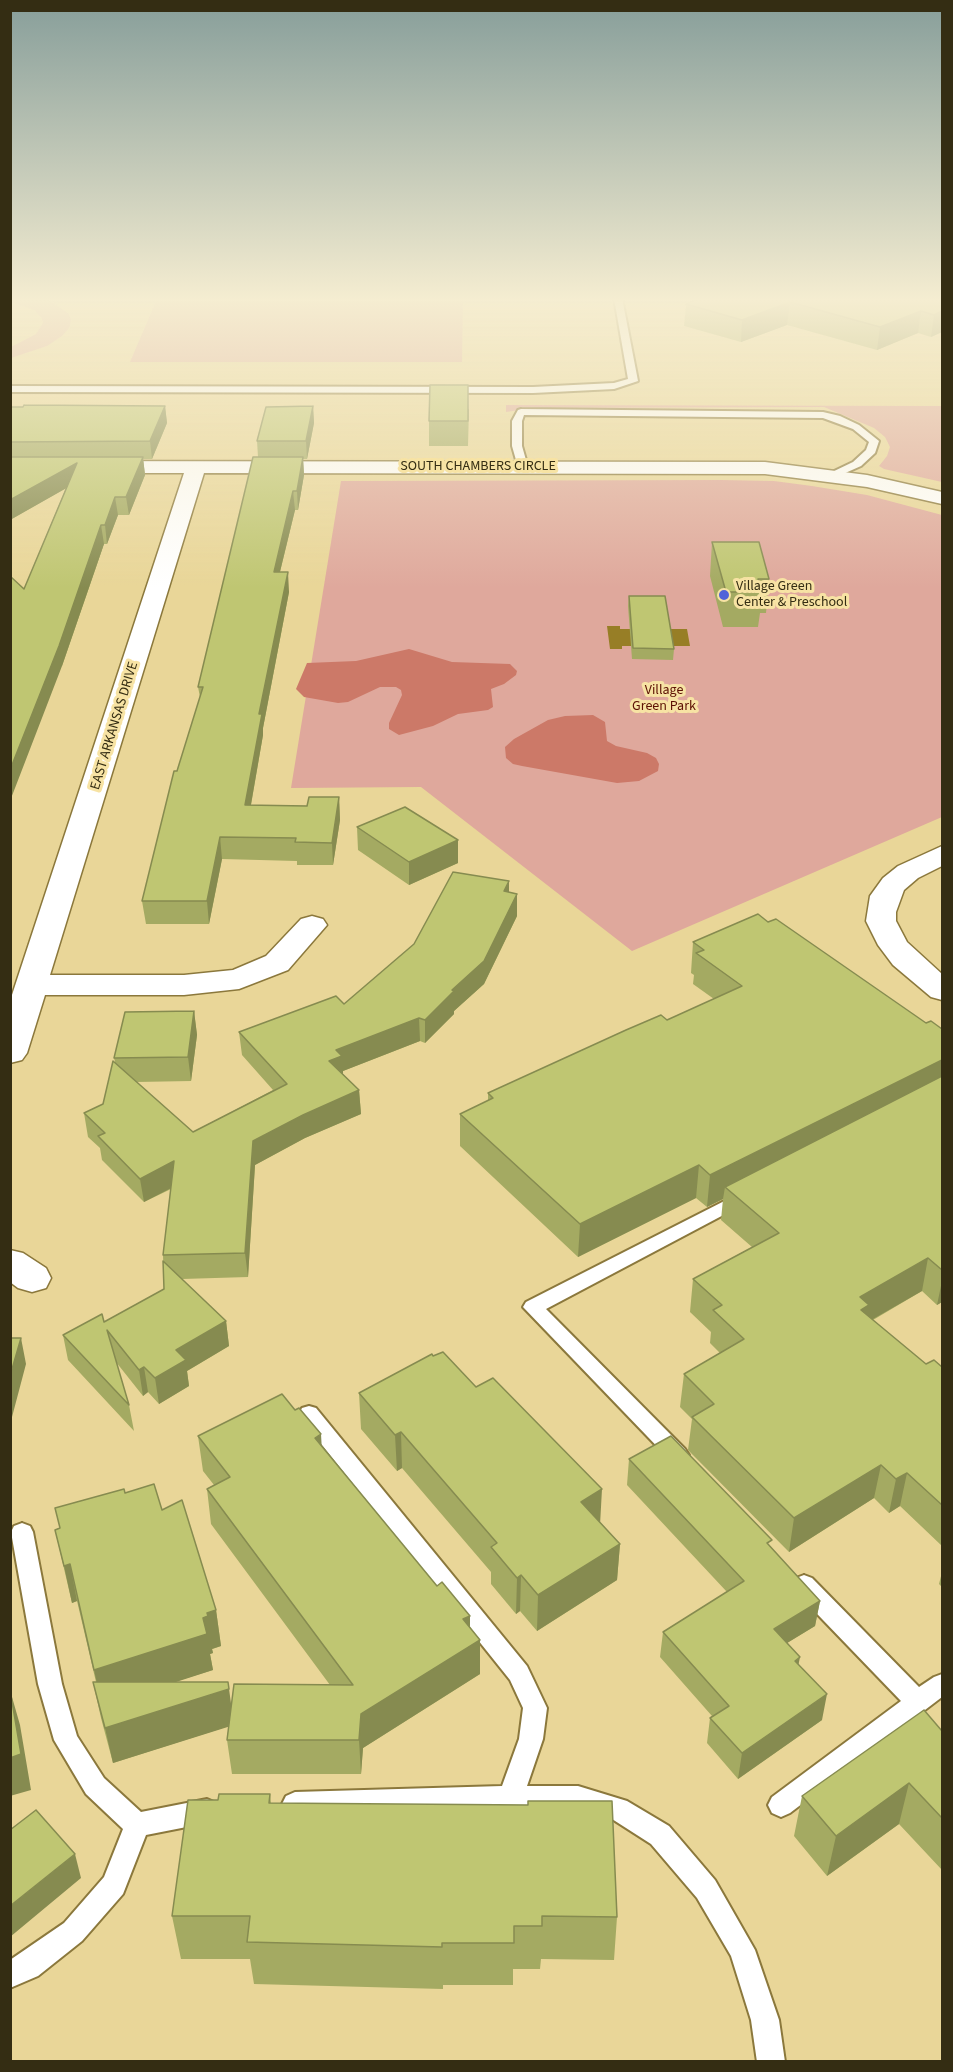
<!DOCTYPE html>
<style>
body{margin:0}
#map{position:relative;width:953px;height:2072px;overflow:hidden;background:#e9d698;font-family:"Source Sans 3",sans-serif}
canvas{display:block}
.frame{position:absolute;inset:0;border:12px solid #342d13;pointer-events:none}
</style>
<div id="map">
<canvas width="953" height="2072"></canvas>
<div class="frame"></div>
</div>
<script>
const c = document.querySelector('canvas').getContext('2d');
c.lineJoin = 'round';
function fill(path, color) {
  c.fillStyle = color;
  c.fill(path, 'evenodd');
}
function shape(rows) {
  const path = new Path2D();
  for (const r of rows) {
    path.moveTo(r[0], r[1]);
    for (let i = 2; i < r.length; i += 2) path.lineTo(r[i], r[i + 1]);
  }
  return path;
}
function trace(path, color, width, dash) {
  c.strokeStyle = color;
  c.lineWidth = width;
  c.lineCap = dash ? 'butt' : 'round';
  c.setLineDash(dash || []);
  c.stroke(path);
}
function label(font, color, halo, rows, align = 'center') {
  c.font = font + ' "Source Sans 3",sans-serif';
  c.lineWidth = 6;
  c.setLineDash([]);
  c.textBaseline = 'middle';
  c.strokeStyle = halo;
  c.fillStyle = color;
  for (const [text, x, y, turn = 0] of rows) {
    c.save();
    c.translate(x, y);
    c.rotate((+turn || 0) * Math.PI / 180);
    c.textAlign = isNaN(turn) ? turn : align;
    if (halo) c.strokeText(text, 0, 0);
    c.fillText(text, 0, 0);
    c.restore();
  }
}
fill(shape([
 [11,298,42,298,54,303,69,314,71,321,69,328,62,336,47,346,11,358,11,347,36,334,43,323,41,317,34,310,11,302],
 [156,301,463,301,462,362,130,362],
 [506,405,942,406,942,482,884,469,879,466,887,456,890,447,885,437,874,428,824,407,534,408,506,412],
 [721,480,774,481,812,486,867,495,942,515,942,817,632,951,421,787,291,788,341,481]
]), '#dfa89c');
fill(shape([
 [409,649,452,662,510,664,517,671,516,675,504,684,491,689,493,707,488,710,458,714,433,726,399,735,389,729,389,723,402,695,401,690,396,687,380,687,348,702,338,703,304,697,296,689,307,663,356,661],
 [593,715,605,722,607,741,616,746,647,753,656,758,659,764,658,771,639,781,617,783,522,766,513,764,506,758,505,747,514,739,548,720,565,716]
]), '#cc7968');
fill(shape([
 [607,626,620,626,620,629,687,629,690,646,622,646,622,649,610,649]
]), '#977e26');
const service = shape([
 [614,298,622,298,638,381,614,389,533,393,10,392,10,386,533,387,614,383,628,379,614,298],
 [521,409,823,412,840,416,859,425,879,441,875,453,861,466,834,478,829,475,830,473,853,462,866,450,869,442,853,429,823,418,524,415,522,421,522,446,528,467,523,470,518,467,512,446,512,421,518,410,521,409],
 [742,1192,748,1194,751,1198,748,1202,546,1309,685,1449,689,1455,685,1461,678,1463,671,1461,523,1307,526,1302,742,1192],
 [309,1406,316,1408,527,1666,547,1708,543,1739,527,1786,578,1786,627,1801,669,1826,715,1880,755,1950,779,2020,785,2062,757,2062,751,2020,731,1956,697,1898,651,1844,612,1819,578,1810,510,1809,295,1816,286,1812,282,1804,286,1796,295,1792,502,1786,519,1739,523,1708,510,1680,302,1420,299,1414,302,1408,309,1406],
 [22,1523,30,1526,33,1532,62,1684,77,1736,104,1778,141,1812,207,1799,216,1803,220,1811,216,1819,207,1823,146,1835,123,1894,82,1941,38,1976,10,1988,10,1960,64,1923,104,1877,123,1829,86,1794,54,1740,38,1684,11,1532,14,1526,22,1523],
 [804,1575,812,1578,919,1687,934,1677,942,1674,942,1697,790,1813,781,1817,772,1813,768,1805,772,1797,901,1701,796,1592,793,1585,796,1578,804,1575]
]);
const minor = shape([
 [10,461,765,462,867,475,942,492,942,504,867,487,765,474,204,473,50,975,184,975,233,970,266,956,301,919,312,916,323,919,327,925,288,970,239,989,184,995,45,995,27,1053,22,1060,10,1063,10,1001,184,473,10,473,10,461],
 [942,846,942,866,918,878,904,890,896,912,896,921,907,942,942,974,942,1000,931,997,893,965,878,945,866,921,870,896,883,878,898,866,942,846],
 [10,1250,23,1253,46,1268,51,1278,46,1288,32,1292,18,1288,10,1282,10,1250]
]);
trace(service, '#8b783c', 4);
trace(minor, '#8b783c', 3);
fill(service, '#fff');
fill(minor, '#fff');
fill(shape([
 [694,298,942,298,942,332,931,337,918,333,877,350,787,325,741,342,684,326,686,304,698,299],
 [165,406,167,423,152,459,143,459,145,475,129,515,118,515,107,544,104,544,62,666,24,589,66,488,10,520,10,407],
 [313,406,314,423,307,459,303,459,304,475,298,510,295,510,280,572,289,592,263,728,263,735,251,805,307,806,339,797,340,820,333,865,297,865,297,861,222,859,209,924,146,924,142,901,177,771,200,697,198,687,258,457,257,441],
 [469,409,468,446,429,446,429,421],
 [712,542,769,579,766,613,760,613,758,627,723,627,710,576],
 [629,596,674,649,673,660,632,659,628,606],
 [357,827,458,863,409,885,358,850],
 [509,892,517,916,484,984,454,1011,454,1014,425,1043,420,1041,343,1071,343,1074,359,1090,361,1114,305,1138,255,1165,248,1277,182,1279,226,1321,229,1346,187,1371,189,1386,159,1404,148,1392,143,1396,116,1362,129,1405,134,1431,68,1360,63,1335,104,1322,164,1289,163,1255,171,1189,144,1202,102,1160,100,1148,88,1137,84,1113,103,1104,115,1062,114,1058,194,1011,197,1035,191,1081,136,1082,193,1132,273,1090,242,1055,239,1032,344,1004],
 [768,922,926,1023,942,1029,942,1302,937,1305,922,1291,873,1320,926,1364,942,1367,942,1546,900,1506,889,1513,874,1498,789,1552,688,1450,692,1419,680,1407,684,1374,720,1353,710,1343,711,1332,690,1312,693,1279,752,1247,721,1220,723,1199,707,1207,696,1198,578,1257,460,1146,460,1114,488,1101,488,1093,667,1020,714,999,693,984,694,975,691,973,693,942],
 [359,1393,600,1522,620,1544,617,1580,537,1631,520,1611,516,1614,491,1584,491,1572,402,1468,397,1471,361,1429],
 [198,1436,321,1445,437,1586,470,1616,470,1627,480,1640,480,1674,363,1748,361,1774,232,1774,227,1740,229,1726,113,1763,101,1718,93,1682,96,1682,77,1601,72,1603,55,1530,125,1493,162,1510,216,1610,221,1646,212,1649,213,1653,210,1654,213,1670,174,1682,231,1706,330,1685,211,1524,207,1489,214,1485,203,1471],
 [629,1459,771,1547,820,1601,815,1626,787,1643,798,1665,822,1720,738,1779,707,1743,710,1718,712,1716,660,1657,663,1632,727,1592,627,1485],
 [942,1572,942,1587,939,1584],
 [942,1731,942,1870,899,1824,827,1876,794,1836,802,1796],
 [270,1794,271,1803,617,1917,614,1960,541,1959,540,1969,513,1969,513,1985,443,1985,443,1989,254,1984,250,1959,181,1959,172,1916]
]), '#a4aa62');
fill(shape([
 [790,302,787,325,741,342,742,320],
 [921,311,918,333,877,350,880,327],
 [942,311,942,332,931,337,934,315],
 [165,406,167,423,152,459,150,441],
 [313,406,314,423,307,459,306,441],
 [143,457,145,475,129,515,126,497],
 [303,457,304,475,298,510,297,491],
 [77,463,79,481,10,520,10,500],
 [293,491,295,510,275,592,274,572],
 [115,497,118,515,107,544,105,525],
 [101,525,104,544,62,666,10,801,10,770],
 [288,572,289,592,263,728,263,735,247,827,245,805,259,714],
 [339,797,340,820,333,865,332,843],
 [220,837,222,859,209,924,207,901],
 [458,840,458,863,409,885,409,862],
 [509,881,509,903,504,891],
 [517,894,517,916,484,984,454,1011,454,1014,425,1043,425,1020,452,990],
 [194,1011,197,1035,191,1081,188,1057],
 [419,1018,420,1041,343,1071,343,1079,329,1061,336,1050],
 [942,1060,942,1089,725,1187,723,1199,707,1207,710,1175],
 [359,1090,361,1114,305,1138,255,1165,248,1277,245,1253,253,1141,303,1115],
 [174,1161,177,1185,144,1202,140,1179],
 [699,1165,696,1198,578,1257,580,1224],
 [928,1258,922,1291,866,1323,863,1338,860,1297],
 [942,1281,942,1302,937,1305],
 [226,1321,229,1346,187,1371,189,1386,159,1404,155,1378,176,1350],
 [21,1338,26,1364,12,1417,10,1411,10,1376],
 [144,1367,148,1392,143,1396,139,1370],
 [401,1432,402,1468,397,1471,395,1435],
 [321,1434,323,1469,315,1438],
 [881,1465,874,1498,789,1552,794,1518],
 [907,1473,900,1506,889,1513,896,1479],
 [602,1489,600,1525,581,1502],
 [620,1544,617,1580,537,1631,538,1595],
 [70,1564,77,1601,72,1603,64,1566],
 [521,1575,520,1611,516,1614,517,1578],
 [820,1601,815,1626,769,1654,774,1629],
 [216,1610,221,1646,212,1649,213,1653,210,1654,213,1670,102,1706,94,1670,207,1613],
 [470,1616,470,1646,480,1640,480,1674,363,1748,361,1774,359,1740,361,1714,463,1619],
 [800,1657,795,1682,795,1661],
 [229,1689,234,1725,113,1763,105,1728],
 [10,1690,20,1725,31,1790,10,1796],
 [827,1694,822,1720,738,1779,742,1753],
 [909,1783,899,1824,827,1876,836,1836],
 [75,1854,81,1878,10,1937,10,1906]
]), '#868b50');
const building = shape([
 [701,298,942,298,942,311,934,315,921,311,880,327,790,302,742,320,686,304,701,298],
 [430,385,468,385,468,421,429,421,430,385],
 [24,405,165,406,150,441,10,442,10,407,23,407,24,405],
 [313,406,306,441,257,441,266,407,313,406],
 [10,457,143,457,126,497,115,497,105,525,101,525,59,646,10,770,10,576,24,589,77,463,10,500,10,457],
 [253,457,303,457,297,491,293,491,274,572,288,572,259,714,262,714,245,805,307,806,309,797,339,797,332,843,295,842,296,838,220,837,207,901,142,901,174,771,177,771,203,687,198,687,253,457],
 [712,542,759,542,769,579,758,579,762,592,726,592,712,542],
 [629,596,665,596,674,649,633,648,629,596],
 [405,807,458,840,409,862,357,827,405,807],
 [453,872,509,881,504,891,517,894,484,961,452,990,454,991,425,1020,419,1018,336,1050,342,1056,329,1061,359,1090,303,1115,253,1141,245,1253,163,1255,174,1161,140,1179,98,1136,105,1133,84,1113,103,1104,113,1061,193,1132,287,1084,239,1032,336,996,344,1004,414,944,453,872],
 [758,914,768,922,776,919,926,1023,931,1021,942,1029,942,1060,710,1175,699,1165,580,1224,460,1114,493,1098,488,1093,626,1030,661,1015,667,1020,742,986,696,953,704,950,693,942,758,914],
 [194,1011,188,1057,114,1058,125,1012,194,1011],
 [942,1076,942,1270,928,1258,860,1297,869,1305,861,1310,926,1364,934,1360,942,1367,942,1505,907,1473,896,1479,881,1465,794,1518,692,1417,714,1404,684,1374,744,1339,713,1310,722,1305,693,1279,779,1233,725,1187,942,1076],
 [163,1261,226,1321,176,1350,186,1360,155,1378,144,1367,139,1370,107,1330,129,1405,63,1335,102,1314,104,1322,164,1289,163,1261],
 [10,1338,21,1338,10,1376,10,1338],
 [443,1352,476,1387,493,1378,602,1489,581,1502,620,1544,538,1595,521,1575,517,1578,491,1547,497,1543,401,1432,395,1435,359,1393,432,1354,433,1356,443,1352],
 [282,1394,295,1410,299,1408,321,1434,315,1438,437,1586,442,1582,470,1616,463,1619,480,1640,361,1714,359,1740,227,1740,234,1684,353,1685,207,1489,230,1477,198,1436,282,1394],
 [671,1436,772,1540,767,1543,820,1601,774,1629,800,1657,795,1661,827,1694,742,1753,710,1718,729,1706,663,1632,744,1581,629,1459,671,1436],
 [154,1484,162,1510,182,1500,216,1610,207,1613,208,1616,203,1618,207,1634,94,1670,70,1564,64,1566,55,1530,60,1528,55,1508,124,1489,125,1493,154,1484],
 [93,1682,228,1682,229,1689,105,1728,93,1682],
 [10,1690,21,1754,10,1758,10,1690],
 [924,1710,942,1731,942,1818,909,1783,836,1836,802,1796,924,1710],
 [219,1794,270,1794,269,1803,528,1805,528,1801,612,1801,617,1917,542,1916,542,1926,514,1926,514,1943,442,1943,442,1947,247,1942,250,1916,172,1916,188,1800,218,1800,219,1794],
 [36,1810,75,1854,10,1906,10,1830,36,1810]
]);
fill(building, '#bfc672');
trace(building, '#868b50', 1.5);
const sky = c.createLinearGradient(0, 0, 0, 588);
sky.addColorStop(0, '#879e9a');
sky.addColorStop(0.51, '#f5edd1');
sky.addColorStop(1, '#f5edd100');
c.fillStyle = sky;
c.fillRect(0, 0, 953, 588);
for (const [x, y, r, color] of [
 [724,595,6,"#5163d9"]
]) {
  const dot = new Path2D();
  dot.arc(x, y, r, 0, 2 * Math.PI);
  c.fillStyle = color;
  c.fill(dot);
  trace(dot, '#f7e3a4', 2);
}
label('14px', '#342d13', '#f7e3a4', [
 ["SOUTH CHAMBERS CIRCLE",478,467],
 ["EAST ARKANSAS DRIVE",115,726,-73]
]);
label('14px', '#342d13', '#f7e3a4', [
 ["Village Green",736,587],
 ["Center & Preschool",736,603]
], 'left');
label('14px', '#5c1003', '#f7e3a4', [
 ["Village",664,691],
 ["Green Park",664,707]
]);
</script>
